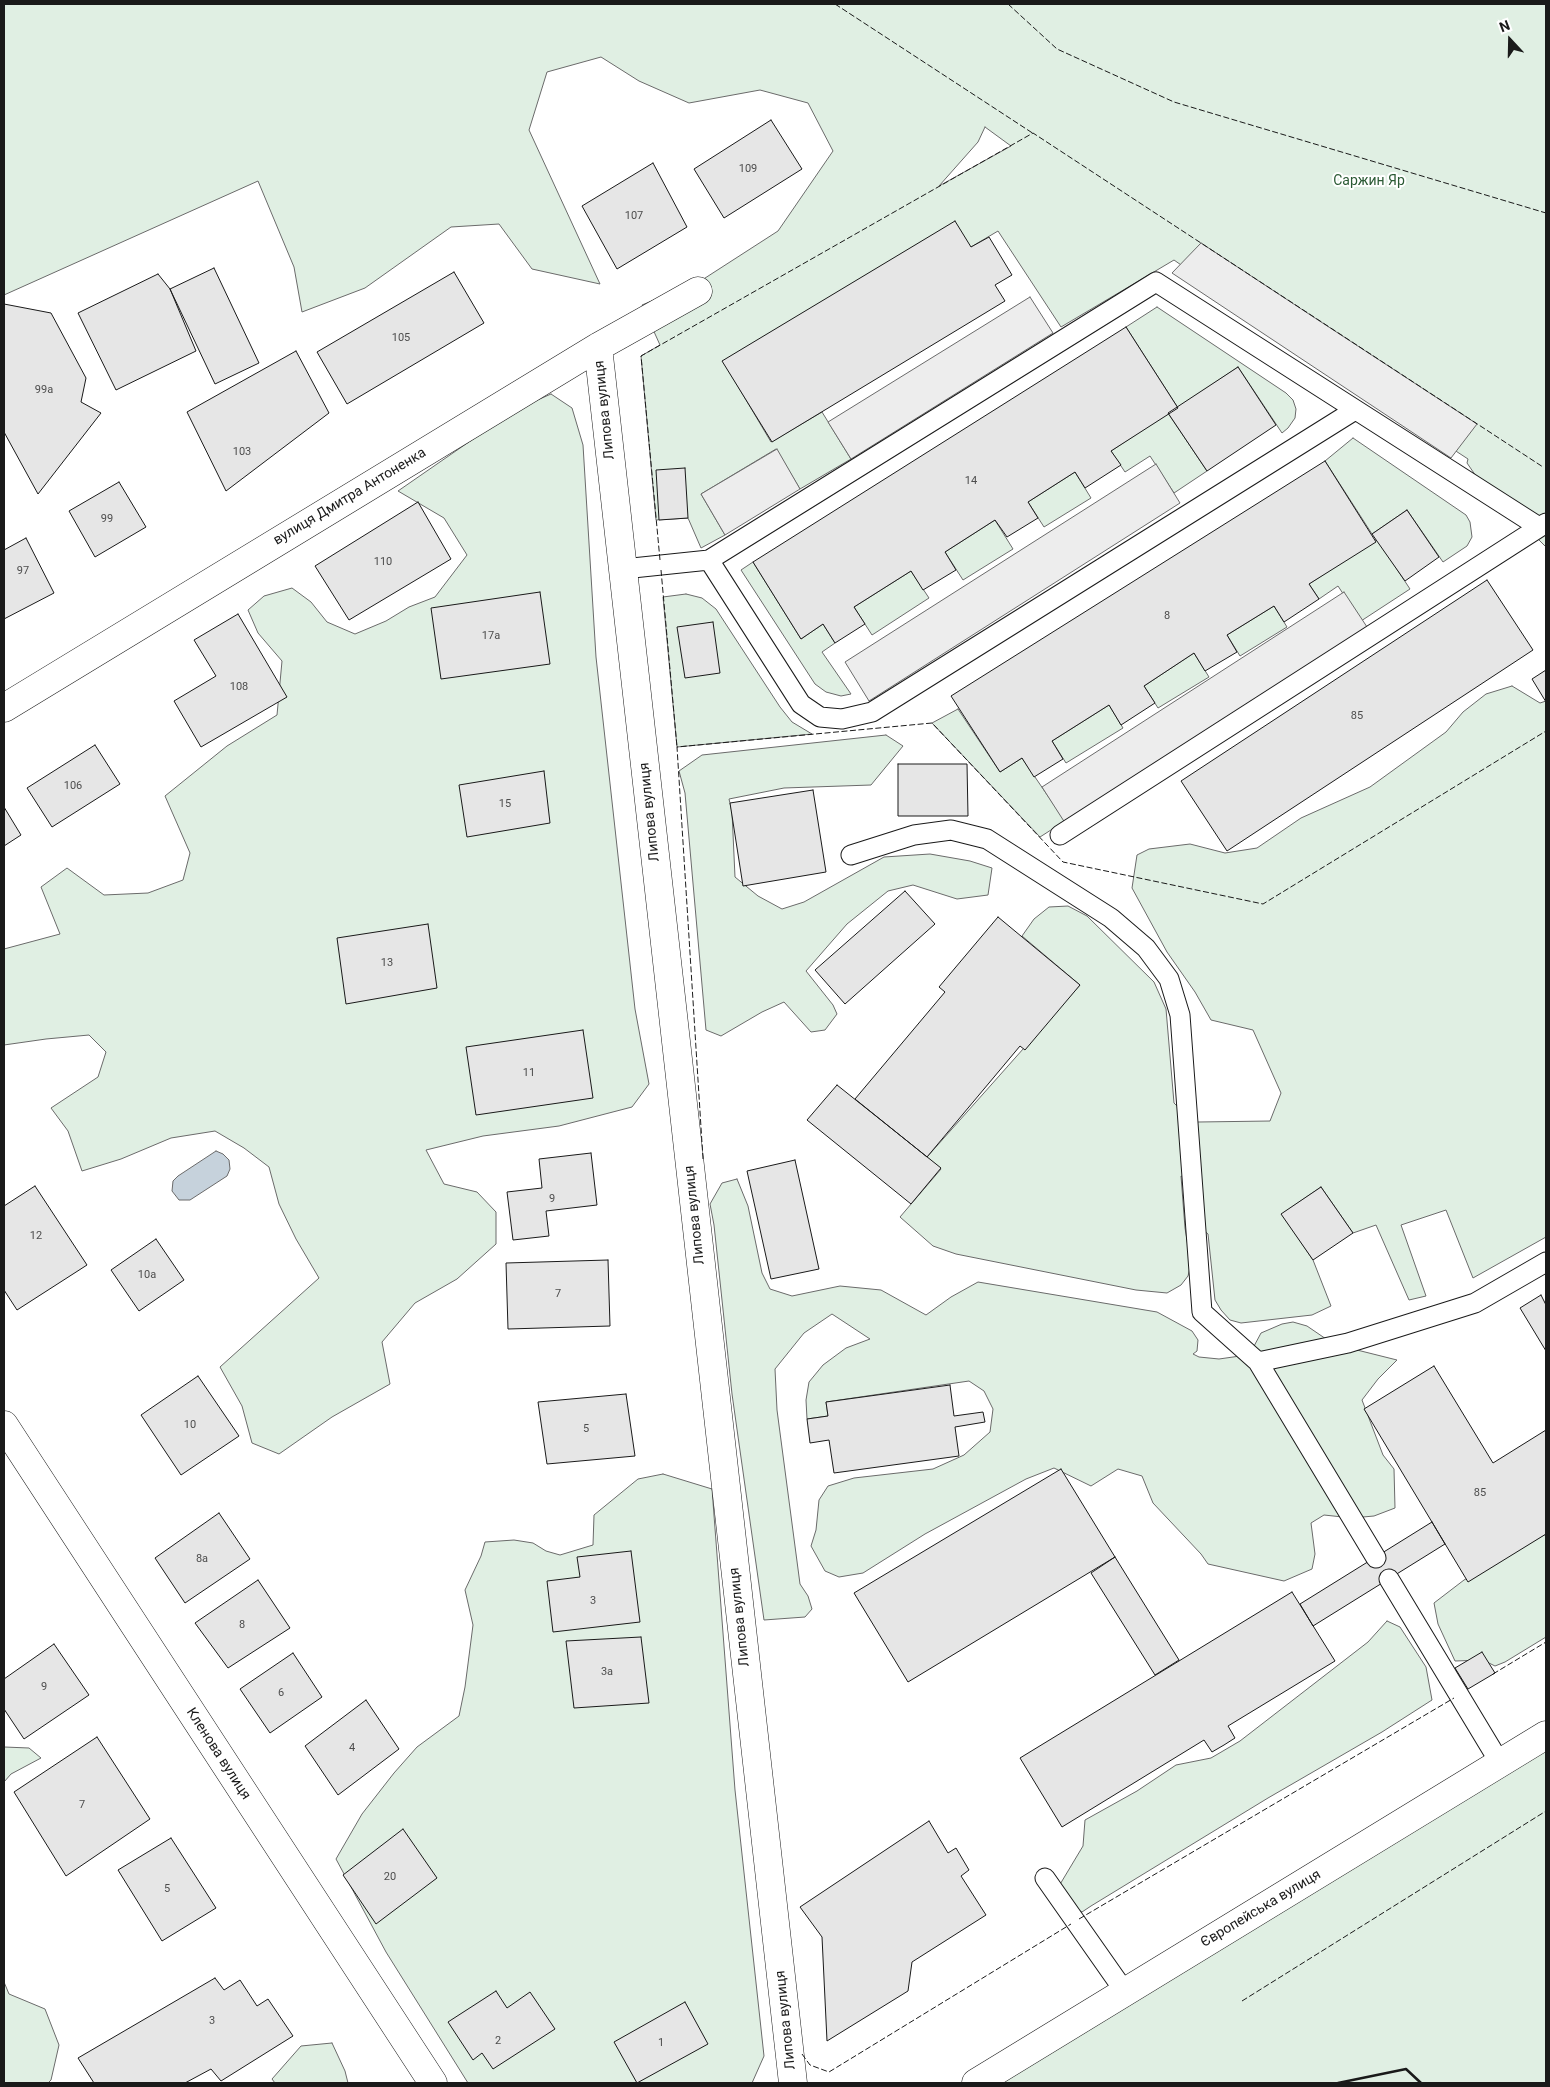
<!DOCTYPE html>
<html>
<head>
<meta charset="utf-8">
<style>
	body { margin:0 }
	#map { position:relative; width:1550px; height:2087px; overflow:hidden; background:#fff; font-family:Roboto,sans-serif }
	canvas { display:block }
	.frame { position:absolute; inset:0; border:5px solid #1a1a1a; pointer-events:none }
	.north { position:absolute; left:1485px; top:15px; width:50px; height:50px; -webkit-text-stroke:4px #fff; paint-order:stroke; rotate:339deg; font-size:14px; font-weight:700; line-height:20px; text-align:center; color:#1a1a1a }
	.north::after { content:''; display:block; margin:auto; width:18px; height:22px; background:#1a1a1a; clip-path:polygon(50% 0,100% 100%,50% 72%,0 100%) }
</style>
</head>
<body>
<div id="map">
<canvas width="1550" height="2087"></canvas>
<div class="frame"></div>
<div class="north">N</div>
</div>
<script>
const context = document.querySelector('canvas').getContext('2d');
context.lineJoin = 'round';
function paint(path, color) {
  context.fillStyle = color;
  context.fill(path, 'evenodd');
}
function shape(rows) {
  const path = new Path2D();
  for (const r of rows) {
    path.moveTo(r[0], r[1]);
    for (let i = 2; i < r.length; i += 2) path.lineTo(r[i], r[i + 1]);
  }
  return path;
}
function strokePath(path, color, width, dash) {
  context.strokeStyle = color;
  context.lineWidth = width;
  context.lineCap = dash ? 'butt' : 'round';
  context.setLineDash(dash || []);
  context.stroke(path);
}
function label(font, color, halo, rows, align = 'center') {
  context.font = font + ' Roboto,sans-serif';
  context.lineWidth = 4;
  context.setLineDash([]);
  context.textBaseline = 'middle';
  context.strokeStyle = halo;
  context.fillStyle = color;
  for (const [text, x, y, turn = 0] of rows) {
    context.save();
    context.translate(x, y);
    context.rotate((+turn || 0) * Math.PI / 180);
    context.textAlign = isNaN(turn) ? turn : align;
    if (halo) context.strokeText(text, 0, 0);
    context.fillText(text, 0, 0);
    context.restore();
  }
}
const green = shape([
	[4,4,1546,4,1546,547,1478,479,1467,463,1468,459,1309,355,1174,260,1061,327,998,231,971,247,723,361,771,442,822,412,851,459,800,489,776,449,701,494,725,535,701,548,688,518,656,520,641,356,660,345,642,305,702,280,778,231,833,151,808,103,760,90,689,103,639,81,601,57,547,72,529,130,600,284,532,269,499,224,451,227,365,288,302,312,294,267,258,181,4,295,4,4],
	[985,127,1011,146,939,186,978,142,985,127],
	[1157,307,1286,393,1293,400,1296,409,1295,418,1288,428,1282,433,1238,367,1178,408,1126,327,1157,307],
	[551,394,572,408,583,445,596,657,635,1009,649,1084,632,1107,559,1126,483,1136,426,1150,444,1184,477,1192,496,1212,496,1244,457,1279,415,1303,382,1342,390,1384,332,1417,279,1454,252,1443,242,1406,220,1367,319,1278,296,1239,279,1204,269,1167,244,1148,215,1131,171,1138,121,1159,82,1171,68,1131,51,1108,98,1077,106,1052,89,1035,46,1039,4,1045,4,949,60,934,41,887,67,868,104,895,148,893,183,880,190,853,165,796,227,746,277,715,282,661,258,633,248,610,264,596,292,588,311,602,327,622,355,634,386,621,409,607,435,597,467,555,444,518,398,491,515,410,551,394],
	[1168,413,1207,471,1174,493,1150,456,1125,472,1111,451,1168,413],
	[1353,438,1466,515,1470,522,1472,537,1467,546,1443,562,1407,510,1372,534,1325,461,1353,438],
	[1075,472,1091,498,1044,527,1028,502,1075,472],
	[995,520,1013,549,963,580,945,552,995,520],
	[1377,539,1410,589,1361,621,1338,586,1319,599,1309,584,1377,539],
	[753,562,801,639,823,624,835,643,822,652,851,694,841,696,826,692,815,684,741,570,753,562],
	[911,571,929,598,872,635,854,607,911,571],
	[686,594,702,598,716,609,780,707,792,722,812,734,677,747,663,597,686,594],
	[1274,606,1287,627,1240,656,1227,635,1274,606],
	[1194,653,1209,677,1158,708,1144,686,1194,653],
	[1512,686,1540,703,1546,701,1546,1237,1473,1278,1446,1210,1401,1225,1426,1296,1409,1300,1376,1225,1353,1233,1321,1187,1282,1214,1313,1260,1331,1306,1312,1315,1241,1323,1230,1320,1221,1310,1215,1300,1208,1234,1202,1229,1194,1181,1181,1176,1185,1228,1191,1264,1188,1276,1181,1285,1167,1293,1136,1290,956,1254,933,1246,900,1217,941,1169,927,1157,1080,985,1022,936,1034,919,1049,907,1068,906,1087,916,1154,982,1166,1009,1174,1103,1189,1118,1198,1122,1270,1121,1281,1093,1253,1030,1211,1020,1195,992,1167,952,1132,888,1137,855,1149,849,1190,844,1225,853,1257,848,1301,818,1370,787,1446,732,1463,712,1486,694,1512,686],
	[1109,705,1123,728,1066,763,1052,741,1109,705],
	[958,709,1000,772,1022,758,1065,821,1040,837,932,723,958,709],
	[886,735,903,746,871,785,784,788,729,799,732,812,735,877,758,896,782,909,804,902,884,857,930,854,970,861,992,868,988,895,957,899,913,885,888,891,847,924,806,971,833,1005,837,1014,825,1030,811,1032,784,1002,762,1012,721,1036,706,1030,685,793,679,771,702,755,886,735],
	[737,1179,748,1206,762,1273,770,1289,792,1296,840,1286,881,1290,926,1315,951,1297,978,1282,1157,1312,1192,1331,1198,1340,1197,1351,1193,1354,1199,1357,1219,1359,1240,1356,1253,1348,1261,1333,1282,1324,1293,1322,1307,1326,1329,1341,1349,1348,1397,1360,1378,1379,1362,1400,1383,1455,1394,1469,1395,1508,1374,1516,1352,1518,1324,1515,1311,1523,1315,1554,1312,1569,1284,1581,1208,1564,1201,1554,1153,1503,1142,1476,1118,1469,1091,1486,1054,1468,1026,1479,925,1534,863,1573,839,1577,825,1571,811,1546,816,1530,819,1500,828,1486,854,1478,933,1469,964,1455,990,1432,993,1409,984,1391,969,1381,826,1402,828,1416,807,1419,806,1400,809,1382,823,1365,846,1348,870,1339,832,1314,804,1333,775,1369,777,1410,800,1584,808,1596,812,1609,805,1617,764,1620,732,1394,714,1225,710,1204,722,1183,737,1179],
	[663,1474,712,1489,735,1790,764,2056,752,2083,468,2083,386,1952,336,1859,362,1814,394,1773,417,1747,459,1716,465,1687,473,1625,465,1590,481,1556,485,1542,514,1540,533,1543,546,1551,560,1555,593,1545,594,1515,638,1479,663,1474],
	[1546,1534,1546,1637,1505,1662,1495,1666,1483,1660,1455,1661,1438,1624,1434,1603,1464,1580,1546,1534],
	[1387,1621,1400,1627,1426,1667,1432,1700,1382,1732,1268,1798,1091,1906,1082,1912,1070,1906,1059,1886,1083,1846,1085,1820,1137,1791,1176,1765,1211,1758,1240,1741,1368,1642,1387,1621],
	[1546,1731,1546,2083,989,2083,1546,1731],
	[4,1747,29,1748,41,1758,11,1774,4,1782,4,1747],
	[4,1982,9,1994,45,2009,59,2045,51,2080,48,2083,4,2083,4,1982],
	[332,2043,345,2071,348,2083,275,2083,272,2079,301,2046,332,2043]
]);
const parking = shape([
	[1201,243,1315,318,1477,424,1451,458,1172,273,1201,243],
	[1030,297,1053,333,851,459,828,422,1030,297],
	[777,449,800,489,725,535,701,494,777,449],
	[1156,464,1180,503,869,701,845,662,1156,464],
	[1344,592,1369,630,1067,826,1042,787,1344,592]
]);
const water = shape([
	[216,1151,223,1154,229,1160,230,1169,227,1176,190,1200,179,1200,172,1191,173,1181,178,1176,216,1151]
]);
const building = shape([
	[771,120,802,169,724,218,694,169,771,120],
	[653,163,687,227,617,269,582,206,653,163],
	[955,221,971,247,989,237,1012,275,995,285,1005,301,772,442,722,361,955,221],
	[214,268,259,363,215,384,170,289,214,268],
	[454,272,484,323,347,404,317,352,454,272],
	[158,274,170,289,196,351,116,390,78,313,158,274],
	[4,304,51,313,86,378,81,402,101,413,38,494,4,432,4,304],
	[1126,327,1178,408,1111,451,1121,465,1085,488,1075,472,1028,502,1038,518,1007,537,995,520,945,552,956,570,923,590,911,571,854,607,865,624,835,643,823,624,801,639,753,562,1126,327],
	[296,351,329,413,226,491,187,412,296,351],
	[1238,367,1276,425,1207,471,1168,413,1238,367],
	[1325,461,1376,542,1309,584,1319,599,1284,622,1274,606,1227,635,1237,652,1205,671,1194,653,1144,686,1155,703,1121,725,1109,705,1052,741,1063,759,1034,777,1022,758,1000,772,951,696,1325,461],
	[685,468,688,518,659,520,656,470,685,468],
	[119,482,146,527,95,557,69,511,119,482],
	[418,502,451,559,349,620,315,566,418,502],
	[1407,510,1439,557,1405,581,1372,534,1407,510],
	[26,538,54,593,4,619,4,550,26,538],
	[1487,580,1533,650,1227,851,1181,781,1487,580],
	[540,592,550,664,441,679,431,608,540,592],
	[238,614,287,697,201,747,174,701,216,676,194,640,238,614],
	[713,622,720,673,685,678,677,627,713,622],
	[1546,670,1546,702,1532,679,1546,670],
	[95,745,120,784,52,827,27,788,95,745],
	[898,764,967,764,968,816,898,816,898,764],
	[544,771,550,823,467,837,459,785,544,771],
	[813,790,826,872,743,886,730,803,813,790],
	[4,807,21,835,4,846,4,807],
	[905,891,935,924,845,1004,815,970,905,891],
	[998,917,1080,985,1025,1050,1020,1046,927,1157,855,1099,945,992,939,987,998,917],
	[428,924,437,988,346,1004,337,938,428,924],
	[583,1030,593,1098,476,1115,466,1047,583,1030],
	[837,1085,941,1168,911,1204,807,1120,837,1085],
	[591,1153,597,1205,546,1211,549,1236,513,1240,507,1192,542,1188,539,1159,591,1153],
	[795,1160,819,1269,771,1279,747,1171,795,1160],
	[35,1186,87,1265,17,1310,4,1290,4,1206,35,1186],
	[1321,1187,1353,1233,1313,1260,1281,1214,1321,1187],
	[156,1239,184,1280,139,1311,111,1270,156,1239],
	[608,1260,610,1326,508,1329,506,1263,608,1260],
	[1541,1295,1546,1305,1546,1351,1520,1308,1541,1295],
	[1434,1366,1493,1463,1546,1430,1546,1534,1468,1582,1364,1409,1434,1366],
	[198,1376,239,1436,181,1475,141,1415,198,1376],
	[950,1385,954,1416,983,1412,985,1422,955,1427,959,1456,834,1473,829,1440,810,1443,807,1419,828,1416,826,1402,950,1385],
	[626,1394,635,1456,547,1464,538,1402,626,1394],
	[1061,1469,1115,1557,908,1682,854,1593,1061,1469],
	[219,1513,250,1559,185,1603,155,1558,219,1513],
	[1432,1522,1445,1544,1313,1626,1300,1604,1432,1522],
	[631,1551,640,1622,553,1632,547,1581,580,1577,577,1557,631,1551],
	[1115,1557,1179,1660,1155,1675,1091,1573,1115,1557],
	[258,1580,290,1628,228,1668,195,1623,258,1580],
	[1292,1592,1335,1661,1228,1726,1235,1738,1224,1745,1212,1752,1204,1740,1062,1827,1020,1758,1292,1592],
	[641,1637,649,1703,574,1708,566,1641,641,1637],
	[54,1644,89,1695,24,1739,4,1709,4,1679,54,1644],
	[1482,1652,1495,1673,1468,1689,1455,1668,1482,1652],
	[293,1653,322,1697,270,1733,240,1689,293,1653],
	[366,1700,399,1749,338,1795,305,1746,366,1700],
	[97,1737,150,1819,66,1876,14,1792,97,1737],
	[929,1821,948,1853,956,1848,969,1870,961,1876,986,1915,912,1962,908,1991,827,2041,822,1937,800,1907,929,1821],
	[403,1829,437,1878,376,1924,343,1875,403,1829],
	[171,1838,216,1908,162,1941,118,1870,171,1838],
	[215,1978,224,1990,240,1980,257,2006,268,1999,293,2036,221,2081,211,2069,185,2083,94,2083,78,2058,215,1978],
	[496,1991,507,2008,530,1992,555,2029,493,2069,482,2053,473,2060,448,2022,496,1991],
	[685,2002,708,2044,637,2083,614,2042,685,2002]
]);
const lane = shape([
	[1355,410,872,712,842,719,820,717,801,704,709,560,1156,282,1539,527],
	[623,569,709,560],
	[1060,835,1546,523],
	[851,855,914,835,951,830,987,839,1111,918,1146,948,1169,979,1180,1015,1202,1312,1258,1362,1376,1558],
	[1258,1362,1348,1343,1475,1303,1546,1262],
	[1389,1579,1500,1763],
	[1045,1878,1125,1992]
]);
const street = shape([
	[598,347,793,2083],
	[4,708,598,347,698,291],
	[4,1425,433,2083]
]);
const secondary = shape([
	[976,2083,1546,1735]
]);
const fence = shape([
	[835,4,1034,134],
	[1008,4,1057,49,1174,102,1546,213],
	[660,560,641,356,1033,133,1543,467],
	[661,570,677,747],
	[703,1159,677,747,932,723,1063,862,1263,904,1546,731],
	[1493,1674,1546,1642],
	[1079,1919,1454,1698],
	[1242,2001,1546,1811],
	[802,2054,810,2065,829,2072,1071,1924]
]);
const wall = shape([
	[1338,2083,1406,2069,1421,2083]
]);
const numberNames = [
	["109",748,169],
	["107",634,216],
	["105",401,338],
	["99а",44,390],
	["103",242,452],
	["14",971,481],
	["99",107,519],
	["110",383,562],
	["97",23,571],
	["8",1167,616],
	["17а",491,636],
	["108",239,687],
	["85",1357,716],
	["106",73,786],
	["15",505,804],
	["13",387,963],
	["11",529,1073],
	["9",552,1199],
	["12",36,1236],
	["10а",147,1275],
	["7",558,1294],
	["10",190,1425],
	["5",586,1429],
	["85",1480,1493],
	["8а",202,1559],
	["3",593,1601],
	["8",242,1625],
	["3а",607,1672],
	["9",44,1687],
	["6",281,1693],
	["4",352,1748],
	["7",82,1805],
	["20",390,1877],
	["5",167,1889],
	["3",212,2021],
	["2",498,2041],
	["1",661,2043]
];
const parkNames = [
	["Саржин Яр",1369,181]
];
const streetNames = [
	["Липова вулиця",605,410,-96],
	["вулиця Дмитра Антоненка",350,497,-31],
	["Липова вулиця",650,812,-96],
	["Липова вулиця",695,1215,-96],
	["Липова вулиця",740,1617,-96],
	["Кленова вулиця",218,1754,57],
	["Європейська вулиця",1261,1909,-31],
	["Липова вулиця",786,2020,-96]
];
paint(green, '#e0efe3');
strokePath(green, '#6a6a6a', 1);
paint(parking, '#ededed');
strokePath(parking, '#6a6a6a', 1);
paint(water, '#c6d2dc');
strokePath(water, '#6a6a6a', 1);
paint(building, '#e6e6e6');
strokePath(building, '#1a1a1a', 1);
strokePath(lane, '#1a1a1a', 21);
strokePath(street, '#1a1a1a', 29);
strokePath(secondary, '#1a1a1a', 29);
strokePath(lane, '#fff', 19);
strokePath(street, '#fff', 28);
strokePath(secondary, '#fff', 28);
strokePath(fence, '#1a1a1a', 1, [6, 2.5]);
strokePath(wall, '#1a1a1a', 2.5);
label('11px', '#4d4d4d', null, numberNames);
label('14px', '#2b5a34', '#fff', parkNames);
label('14px', '#1a1a1a', '#fff', streetNames);
</script>
</body>
</html>
